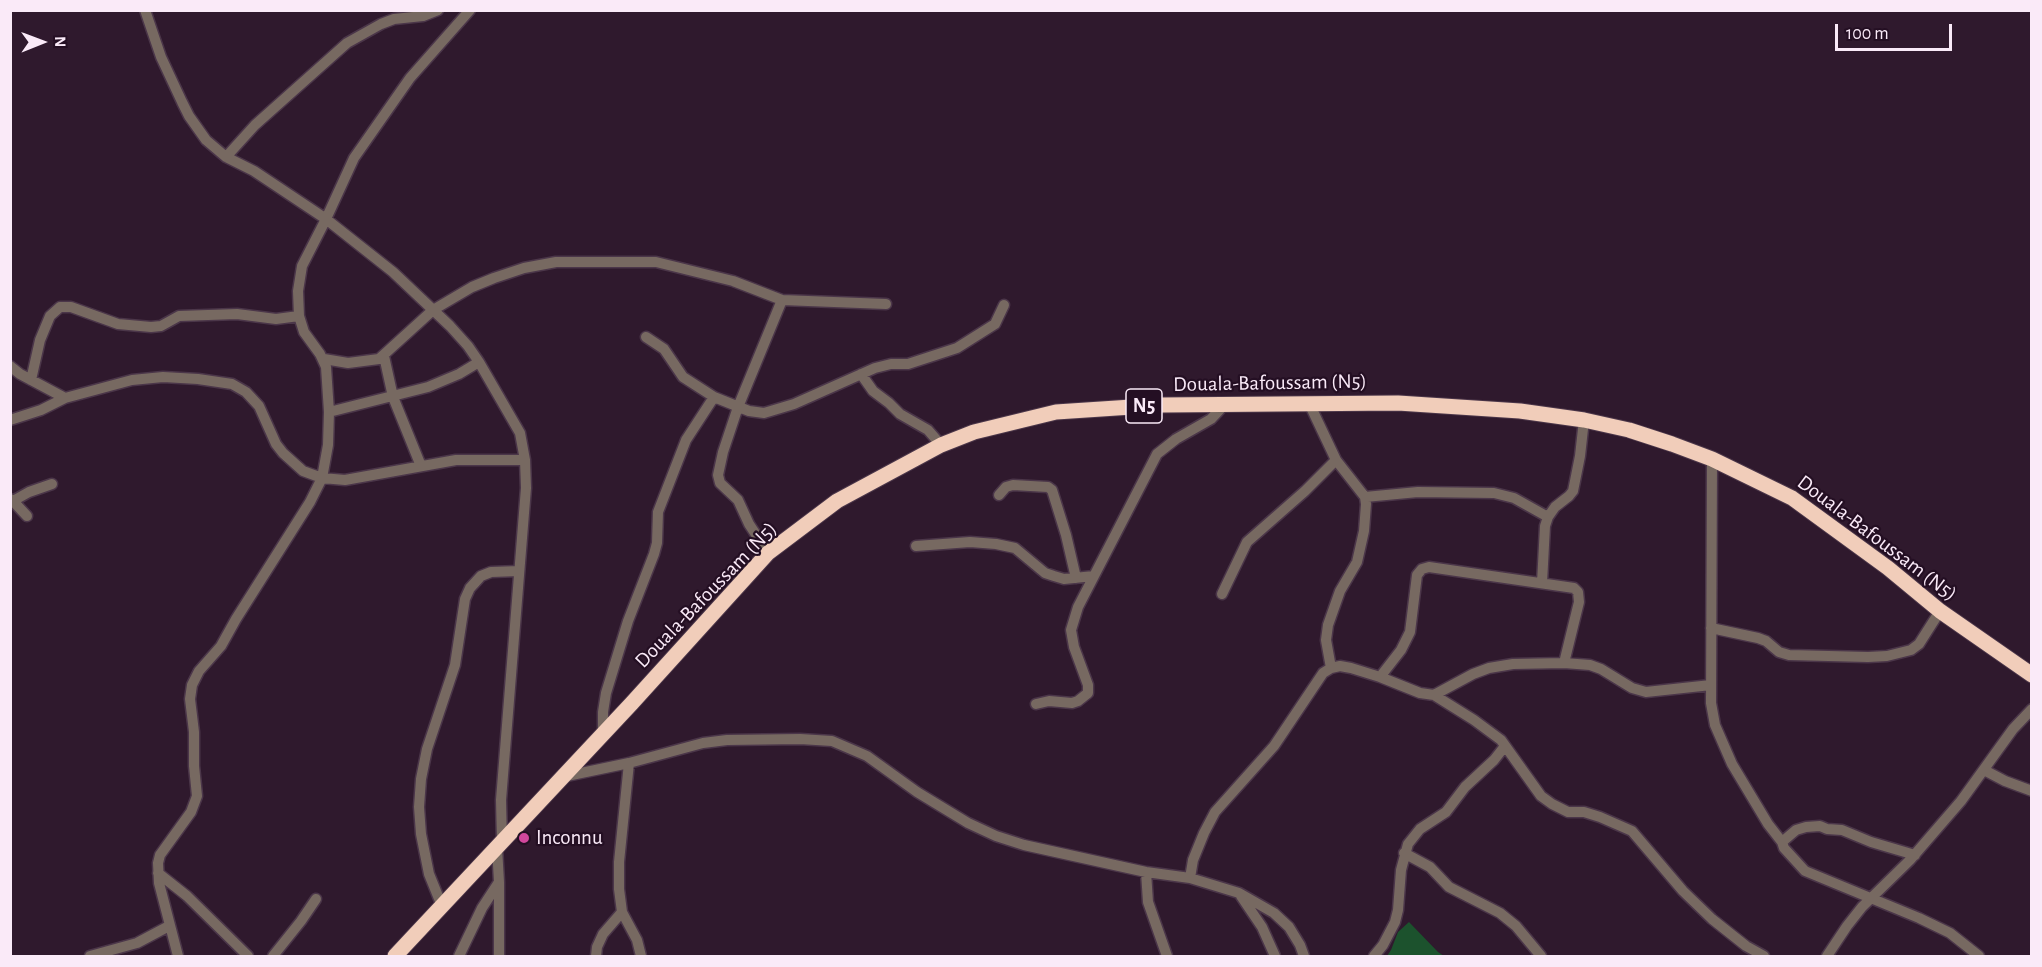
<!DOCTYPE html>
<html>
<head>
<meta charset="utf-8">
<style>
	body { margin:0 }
	#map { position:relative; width:2042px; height:967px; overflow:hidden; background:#2f192d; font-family:"Alegreya Sans",sans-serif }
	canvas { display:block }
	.frame { position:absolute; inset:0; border:12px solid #faeaf8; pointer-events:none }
	.north { position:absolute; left:12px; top:12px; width:60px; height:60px; -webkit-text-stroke:4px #240f23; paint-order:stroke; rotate:89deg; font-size:16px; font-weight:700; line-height:24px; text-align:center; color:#faeaf8 }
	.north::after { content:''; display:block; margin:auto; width:21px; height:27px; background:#faeaf8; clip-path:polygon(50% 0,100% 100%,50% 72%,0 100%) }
	.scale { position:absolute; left:1835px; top:24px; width:117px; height:27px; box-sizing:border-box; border:3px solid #faeaf8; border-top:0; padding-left:8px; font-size:18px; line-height:21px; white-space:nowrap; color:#faeaf8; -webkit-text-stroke:4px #240f23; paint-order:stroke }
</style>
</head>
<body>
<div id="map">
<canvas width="2042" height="967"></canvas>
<div class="frame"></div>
<div class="north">N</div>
<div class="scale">100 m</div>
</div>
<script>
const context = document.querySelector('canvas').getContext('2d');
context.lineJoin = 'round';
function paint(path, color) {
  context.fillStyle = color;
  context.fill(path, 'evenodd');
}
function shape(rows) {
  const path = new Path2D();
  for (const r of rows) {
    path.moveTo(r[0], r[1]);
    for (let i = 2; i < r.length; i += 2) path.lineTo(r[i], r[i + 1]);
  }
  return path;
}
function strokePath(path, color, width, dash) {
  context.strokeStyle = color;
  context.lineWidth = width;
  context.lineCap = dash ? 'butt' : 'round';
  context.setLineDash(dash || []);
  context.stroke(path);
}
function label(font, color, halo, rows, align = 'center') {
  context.font = font + ' "Alegreya Sans",sans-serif';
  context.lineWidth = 4.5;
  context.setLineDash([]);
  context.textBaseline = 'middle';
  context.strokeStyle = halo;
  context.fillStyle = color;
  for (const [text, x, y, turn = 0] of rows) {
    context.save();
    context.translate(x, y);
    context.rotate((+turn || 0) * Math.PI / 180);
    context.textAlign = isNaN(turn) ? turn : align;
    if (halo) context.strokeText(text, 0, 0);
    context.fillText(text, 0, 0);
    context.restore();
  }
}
const green = shape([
	[1409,922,1438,952,1444,956,1387,956,1391,950,1398,932]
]);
const minor = shape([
	[145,10,161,57,182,102,189,116,206,140,226,157,254,171,326,219,393,272,450,326,468,346,479,362,520,433,525,460,526,488,501,800,502,842],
	[226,157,255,125,347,43,381,24,394,19,423,16,438,10],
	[646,337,664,349,683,377,714,397,749,411,764,413,794,404,875,368,891,364,908,364,957,348,995,324,1004,305],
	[384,356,393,397,421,466],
	[324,359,348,363,379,359,433,310,472,287,494,278,524,268,556,262,656,262,733,281,782,300,886,304],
	[10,366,20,374,65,398],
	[861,374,873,391,889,403,900,414,928,430,941,445],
	[31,380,40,340,50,316,60,307,71,307,118,324,151,327,161,326,179,316,237,314,276,319,299,316],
	[1309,403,1336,460,1365,497,1366,504,1364,531,1357,562,1340,591,1328,625,1326,640,1331,668],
	[329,412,326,367,320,354,304,332,299,316,298,291,302,266,326,219,354,158,410,78,470,10],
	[10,420,41,410,65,398,132,380,163,377,198,379,232,384,246,392,259,406,276,444,283,453,303,471,322,478,345,480,456,460,525,460],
	[1712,459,1711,703,1715,725,1732,764,1768,824,1782,842,1784,848,1805,871,1919,918,1950,933,1979,956],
	[999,495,1006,487,1013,485,1048,487,1052,490,1066,535,1076,578],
	[1365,497,1418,492,1494,493,1514,498,1548,517],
	[10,499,13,501,29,492,52,484],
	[13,501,27,516],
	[916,546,970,542,996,544,1015,548,1045,573,1054,576,1064,579,1094,576,1157,454,1176,439,1211,419,1225,404],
	[768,553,749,524,738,500,720,483,718,475,723,452,738,407,782,300],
	[1542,583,1545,526,1548,517,1555,507,1569,496,1573,491,1580,456,1584,420],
	[1222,594,1247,542,1305,491,1336,460],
	[1711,628,1758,638,1766,641,1779,652,1789,655,1868,657,1887,656,1911,650,1919,644,1940,611],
	[1380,677,1401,650,1410,632,1417,575,1422,569,1429,567,1574,588,1578,592,1579,602,1564,663],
	[1434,695,1474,720,1501,740,1541,796,1552,804,1568,812,1584,812,1600,817,1632,831,1683,891,1712,919,1746,946,1764,956],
	[1036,704,1049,701,1072,703,1078,701,1088,693,1088,685,1074,647,1071,630,1078,607,1094,576],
	[603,733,603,712,606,693,628,621,654,554,657,543,658,512,686,440,714,397],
	[629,763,619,862,619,889,622,912,637,940,641,956],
	[1984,770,2005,781,2032,791],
	[562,777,629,763,703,743,727,740,800,739,832,741,867,756,917,792,968,823,996,836,1024,845,1146,872,1190,878,1239,893,1274,913,1289,927,1300,945,1304,956],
	[1782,842,1796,830,1806,827,1820,826,1827,829,1842,830,1871,842,1915,855],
	[497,847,499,882,499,956],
	[1404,853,1430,867,1449,887,1500,913,1516,926,1541,956],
	[1146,872,1148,902,1167,956],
	[158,873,187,896,248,956],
	[1190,878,1193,860,1204,833,1215,812,1274,746,1323,673,1331,668,1340,666,1351,668,1380,677,1420,693,1434,695,1473,674,1489,668,1513,664,1564,663,1590,665,1601,669,1632,688,1646,692,1711,685],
	[1241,896,1262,927,1275,956],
	[442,906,429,874,421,834,419,807,421,779,427,749,455,665,465,599,470,588,481,576,491,572,519,571],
	[90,956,137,943,169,926],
	[178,956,159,883,158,863,160,855,191,812,197,796,194,766,194,732,190,699,192,685,199,671,221,646,236,619,310,502,322,478,328,445,329,412,428,387,459,374,479,362],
	[273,956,301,921,316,899],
	[459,956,482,908,499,882],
	[596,956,597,947,603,934,622,912],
	[1374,956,1383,945,1395,922,1398,910,1401,870,1408,844,1420,829,1446,812,1465,787,1494,760,1505,746],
	[1827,956,1847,926,1862,907,1910,860,1961,801,2013,729,2032,709]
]);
const highway = shape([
	[395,956,632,703,768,553,837,501,941,445,974,432,1056,412,1162,405,1398,403,1520,411,1584,420,1629,430,1672,444,1712,459,1792,498,1888,568,1940,611,2032,675]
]);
const markers = [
	[524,838,6,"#d1479c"]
];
const shields = [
	[1144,406,36]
];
const shieldNames = [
	["N5",1144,406]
];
const streetNames = [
	["Douala-Bafoussam (N5)",1270,383,-1],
	["Douala-Bafoussam (N5)",1877,538,37],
	["Douala-Bafoussam (N5)",706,595,-46]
];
const poiNames = [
	["Inconnu",536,838]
];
paint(green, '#1c522d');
strokePath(minor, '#4b3649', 13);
strokePath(highway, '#4b3649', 17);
strokePath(minor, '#776961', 10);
strokePath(highway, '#f1cdba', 15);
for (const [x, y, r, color] of markers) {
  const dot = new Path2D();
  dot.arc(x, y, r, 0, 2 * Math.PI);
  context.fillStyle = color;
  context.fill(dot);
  strokePath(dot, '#240f23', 2);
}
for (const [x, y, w] of shields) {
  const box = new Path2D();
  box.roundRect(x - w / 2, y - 17, w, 34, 4.5);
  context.fillStyle = '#240f23';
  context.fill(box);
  strokePath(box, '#faeaf8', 1.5);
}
label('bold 20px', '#faeaf8', null, shieldNames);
label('21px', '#faeaf8', '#240f23', streetNames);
label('21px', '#faeaf8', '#240f23', poiNames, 'left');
</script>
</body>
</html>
